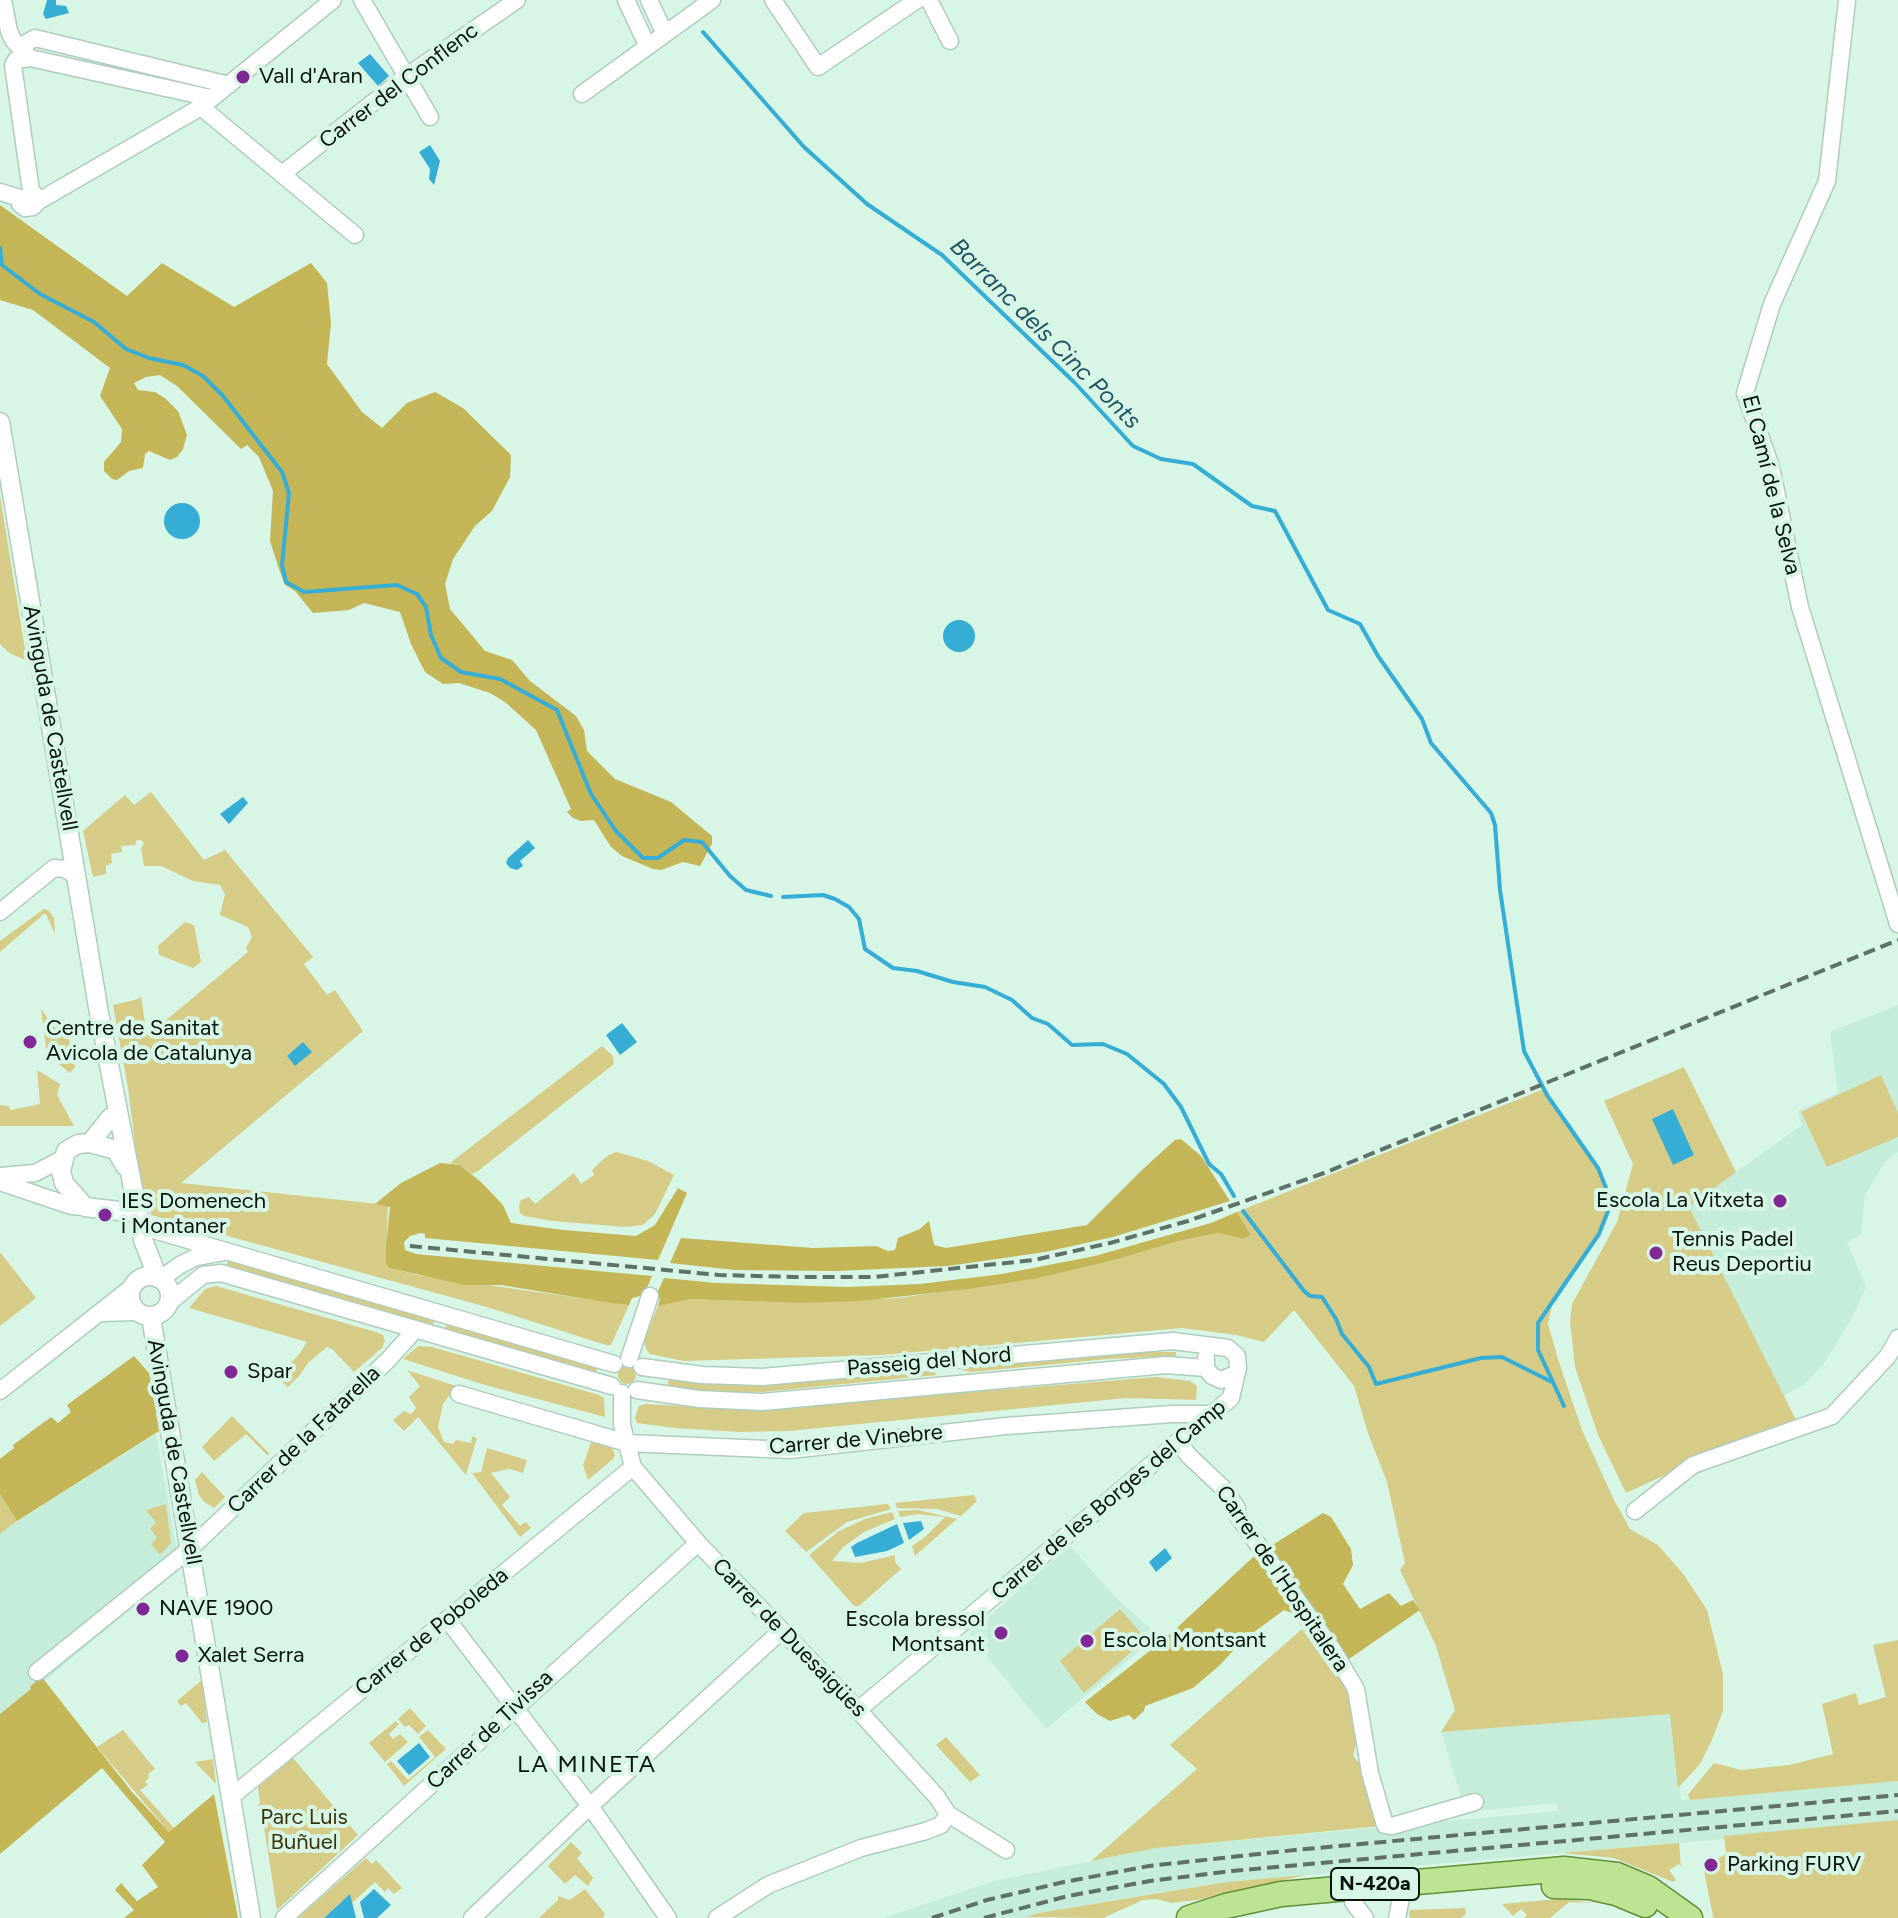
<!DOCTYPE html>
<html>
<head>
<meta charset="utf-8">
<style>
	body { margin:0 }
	canvas { display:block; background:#d7f6e6 }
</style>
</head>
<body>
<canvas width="1898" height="1918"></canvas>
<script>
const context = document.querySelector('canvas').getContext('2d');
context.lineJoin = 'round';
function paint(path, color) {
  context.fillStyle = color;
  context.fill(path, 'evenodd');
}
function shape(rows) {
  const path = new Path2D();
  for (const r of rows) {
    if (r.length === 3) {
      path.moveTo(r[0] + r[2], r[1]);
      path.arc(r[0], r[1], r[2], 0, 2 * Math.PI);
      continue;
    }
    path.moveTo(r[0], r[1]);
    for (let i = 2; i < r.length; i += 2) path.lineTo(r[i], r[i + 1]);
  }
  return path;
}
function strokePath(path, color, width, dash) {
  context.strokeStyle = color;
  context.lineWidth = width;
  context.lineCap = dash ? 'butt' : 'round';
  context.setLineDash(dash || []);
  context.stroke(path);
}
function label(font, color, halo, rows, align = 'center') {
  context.font = font + ' Figtree,sans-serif';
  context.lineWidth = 8;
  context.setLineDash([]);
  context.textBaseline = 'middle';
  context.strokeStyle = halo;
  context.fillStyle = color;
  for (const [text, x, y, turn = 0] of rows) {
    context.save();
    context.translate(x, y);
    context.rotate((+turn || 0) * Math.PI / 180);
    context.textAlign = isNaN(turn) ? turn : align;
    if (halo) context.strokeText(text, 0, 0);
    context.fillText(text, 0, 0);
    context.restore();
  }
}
const built = shape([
	[1898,1005,1898,1152,1884,1163,1865,1195,1861,1234,1847,1242,1866,1288,1853,1316,1827,1359,1807,1382,1783,1397,1688,1206,1802,1125,1798,1111,1838,1093,1830,1032],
	[156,1434,180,1567,45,1681,42,1677,32,1689,0,1714,0,1534,17,1521],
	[1070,1546,1117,1599,1158,1635,1046,1729,969,1634],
	[1671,1713,1681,1800,1898,1781,1898,1824,1227,1882,1039,1913,1028,1918,883,1918,994,1881,1156,1848,1557,1811,1557,1803,1466,1812,1441,1732]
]);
const green = shape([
	[0,495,0,496,27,661,8,652,0,644],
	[151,792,204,860,225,850,313,957,304,964,327,995,335,990,363,1031,181,1183,388,1205,386,1264,389,1268,417,1275,629,1305,611,1345,606,1345,487,1307,151,1215,151,1210,143,1205,128,1088,113,1005,138,999,141,996,147,1036,248,952,246,948,252,937,248,927,220,915,225,894,220,885,193,881,161,866,144,866,141,848,144,843,141,840,137,840,135,845,121,846,122,852,111,854,112,863,106,866,106,874,93,877,83,831,125,795,134,805],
	[44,909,48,910,54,918,55,934,46,914,44,914,0,952,0,941],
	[185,922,194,925,201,962,193,968,159,955,158,946],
	[41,1009,55,1028,62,1019,65,1020,75,1067,70,1073,47,1055],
	[602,1046,613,1056,614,1064,478,1171,472,1174,460,1165,450,1163],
	[1684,1067,1736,1172,1689,1207,1797,1422,1728,1446,1626,1493,1598,1435,1575,1367,1570,1321,1572,1304,1617,1222,1633,1164,1604,1101],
	[37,1070,60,1084,57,1095,74,1126,0,1126,0,1105,9,1106,10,1110,40,1104],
	[1881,1075,1898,1113,1898,1137,1827,1167,1801,1112],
	[1544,1089,1563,1121,1596,1165,1604,1183,1607,1205,1603,1224,1552,1305,1548,1324,1558,1359,1582,1430,1613,1498,1630,1529,1658,1545,1684,1575,1707,1610,1723,1674,1723,1711,1711,1742,1700,1764,1678,1788,1670,1714,1441,1732,1455,1710,1436,1646,1400,1570,1405,1563,1387,1482,1368,1433,1354,1386,1294,1310,1264,1342,1236,1335,1182,1328,882,1355,684,1361,650,1354,646,1349,644,1341,658,1306,670,1302,690,1299,800,1303,898,1298,1039,1278,1111,1261,1179,1241,1218,1233,1243,1239,1251,1235,1237,1212],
	[616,1152,648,1161,674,1175,655,1214,643,1225,625,1227,553,1221,524,1216,520,1213,519,1206,521,1200,529,1197,535,1204,574,1173,581,1184,594,1175,592,1170,607,1156],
	[0,1252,36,1298,0,1326],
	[228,1259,434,1320,432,1329,226,1269],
	[216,1286,376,1332,383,1335,385,1341,382,1348,354,1372,332,1349,327,1347,308,1363,300,1375,288,1387,280,1380,292,1369,288,1365,298,1356,307,1342,189,1308,205,1289],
	[448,1323,597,1367,597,1370,593,1374,444,1331],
	[418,1346,432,1347,599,1395,604,1398,605,1417,485,1385,403,1359],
	[1129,1352,1176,1352,1176,1356,1107,1359,971,1372,961,1370,965,1367],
	[627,1375,9],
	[407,1370,456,1386,443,1404,438,1427,444,1442,453,1444,456,1440,471,1443,472,1436,477,1438,466,1475,418,1417,404,1431,393,1420,404,1411,411,1414,416,1408,409,1397,420,1386],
	[935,1370,936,1375,762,1392,727,1393,667,1388,669,1379,771,1384],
	[1156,1377,1190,1381,1197,1386,1196,1400,1127,1398,788,1431,739,1432,675,1428,637,1423,635,1418,639,1406,645,1404,755,1410],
	[232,1416,269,1453,268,1456,246,1434,214,1461,202,1447],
	[592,1440,611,1445,615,1455,613,1459,588,1480,583,1465],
	[487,1448,527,1460,523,1473,509,1469,491,1473,510,1497,502,1505,520,1526,526,1522,531,1528,520,1537,472,1473,481,1472],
	[202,1472,225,1497,214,1508,204,1502,199,1495,195,1480],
	[0,1494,17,1521,0,1534],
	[974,1495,977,1501,961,1516,937,1509,897,1508,895,1503],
	[166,1504,171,1543,160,1555,151,1544,157,1538,150,1528,156,1523,146,1510],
	[888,1504,891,1509,847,1522,806,1552,785,1531,804,1513],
	[918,1510,957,1519,915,1556,912,1546,924,1538,945,1517,918,1514,900,1517,898,1511],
	[892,1512,895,1519,864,1532,843,1547,832,1561,861,1563,895,1555,895,1562,901,1569,859,1606,854,1606,809,1555,839,1531,865,1519],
	[1120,1609,1146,1639,1084,1693,1060,1661],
	[1302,1629,1328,1666,1348,1688,1358,1735,1353,1756,1365,1770,1381,1826,1156,1848,1091,1861,1197,1769,1170,1745],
	[1898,1640,1898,1781,1690,1800,1688,1795,1691,1791,1714,1763,1741,1770,1789,1765,1833,1754,1822,1704,1856,1693,1859,1705,1886,1697,1873,1645],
	[202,1680,207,1722,202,1723,186,1703,181,1706,177,1701],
	[410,1708,426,1726,418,1734,409,1725,405,1727,398,1719],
	[396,1721,399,1724,389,1734,393,1739,400,1734,408,1742,385,1762,369,1743],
	[123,1730,155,1769,148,1774,149,1778,145,1782,148,1785,140,1790,174,1828,169,1832,97,1747],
	[428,1730,446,1749,404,1786,387,1764,391,1761,408,1780,435,1757,419,1737],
	[946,1737,980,1775,970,1782,936,1745],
	[293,1758,358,1835,277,1910,264,1827,260,1823,263,1820,261,1809,258,1805,260,1803,258,1787],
	[213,1759,216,1784,195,1762],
	[1898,1820,1898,1918,1714,1918,1713,1916,1704,1871,1706,1866,1726,1854,1724,1836],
	[571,1842,582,1853,577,1858,593,1878,588,1886,575,1875,565,1884,548,1866],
	[1679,1843,1681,1867,1679,1864,1669,1870,1676,1880,1673,1882,1614,1858,1562,1853],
	[366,1858,372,1864,376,1860,402,1888,394,1894,388,1888,385,1892,375,1882,352,1903,350,1894,324,1918,298,1918],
	[1306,1875,1198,1900,1171,1903,1157,1899,1143,1900,1103,1918,1027,1917,1039,1913,1227,1882],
	[585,1889,605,1914,603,1918,539,1918,558,1900,558,1896,570,1900],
	[1559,1899,1597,1903,1569,1902,1550,1918,1524,1918,1527,1915,1521,1909,1513,1916,1502,1904],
	[1465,1908,1466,1914,1461,1918,1410,1918,1409,1913,1410,1910]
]);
const forest = shape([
	[0,205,127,296,162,263,234,307,311,263,327,283,331,323,327,364,362,412,382,428,407,403,435,392,463,408,511,455,510,477,492,511,475,526,453,559,445,584,450,609,485,651,512,660,530,681,576,716,584,730,587,751,615,779,671,802,712,836,712,844,700,866,683,862,661,870,653,869,622,856,611,847,594,820,581,821,573,818,567,812,571,809,536,730,505,702,490,693,459,683,443,684,425,672,411,644,400,612,364,603,349,610,313,613,295,591,285,585,279,569,270,541,273,491,259,457,247,445,241,449,177,386,160,375,146,377,134,383,138,390,155,392,166,399,178,411,187,435,183,449,177,457,170,460,149,451,145,454,143,468,129,471,117,480,112,479,104,471,104,462,121,442,122,429,100,396,110,368,33,310,0,300],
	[1181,1139,1201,1156,1230,1201,1113,1237,1045,1252,948,1266,836,1271,735,1270,670,1263,681,1238,813,1248,876,1246,888,1251,895,1250,898,1238,920,1229,929,1221,934,1245,946,1248,1087,1225,1143,1169,1175,1140],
	[440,1163,460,1165,481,1182,503,1205,511,1223,563,1230,636,1236,655,1225,678,1188,687,1193,658,1260,425,1238,425,1234,421,1233,410,1236,404,1242,405,1250,416,1254,652,1276,644,1295,632,1298,629,1305,611,1303,501,1285,465,1285,389,1268,386,1264,386,1247,390,1207,375,1204,401,1183],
	[1237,1212,1251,1235,1243,1239,1218,1233,1179,1241,1111,1261,1039,1278,968,1289,860,1301,800,1303,690,1299,658,1306,660,1299,656,1296,664,1278,716,1283,847,1287,920,1284,1002,1274,1095,1256,1211,1223],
	[134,1356,149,1373,159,1431,17,1521,0,1494,0,1459,14,1448,13,1445,51,1417,58,1423,71,1412,67,1405],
	[1323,1513,1331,1517,1351,1549,1353,1565,1343,1584,1360,1609,1389,1593,1401,1606,1413,1600,1420,1610,1333,1670,1292,1613,1284,1610,1242,1641,1220,1665,1193,1688,1145,1706,1144,1711,1134,1720,1129,1715,1110,1721,1097,1714,1085,1702,1166,1638,1252,1558],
	[41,1676,132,1792,169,1832,214,1794,238,1918,124,1918,134,1910,115,1890,121,1883,137,1901,158,1887,142,1865,165,1842,102,1768,0,1854,0,1714,31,1689,30,1687]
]);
const water = shape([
	[47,0,56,0,56,5,66,6,69,13,46,19,43,14],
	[370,54,389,76,378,86,358,63],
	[430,145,440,161,434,185,429,179,430,169,419,152],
	[182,521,18],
	[959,636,16],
	[243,797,248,803,229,824,220,814],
	[528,840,535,848,520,861,523,866,517,870,510,868,506,863,508,858],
	[622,1023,637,1042,620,1055,606,1035],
	[303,1042,312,1052,295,1066,287,1056],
	[1673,1109,1694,1155,1673,1165,1652,1119],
	[921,1521,924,1529,909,1540,903,1523],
	[897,1524,904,1543,887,1551,855,1557,851,1547,857,1543],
	[1165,1548,1172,1558,1156,1572,1149,1562],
	[419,1743,430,1757,409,1775,397,1761],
	[374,1889,391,1905,377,1918,364,1918,360,1902],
	[350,1894,356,1918,324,1918]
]);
const stream = shape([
	[703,32,804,147,867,204,942,255,1075,383,1133,446,1161,459,1193,464,1252,506,1275,511,1328,610,1360,624,1378,656,1422,719,1431,743,1491,813,1495,825,1500,890,1524,1051,1547,1095,1598,1168,1608,1193,1608,1211,1599,1234,1538,1323,1538,1350,1564,1406],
	[0,248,2,265,40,294,94,322,126,349,149,358,183,365,203,376,223,396,282,472,289,493,282,565,286,582,304,592,397,585,417,594,426,607,431,635,441,658,461,672,500,679,557,710,591,794,616,831,643,858,658,858,684,840,702,842,730,876,746,890,771,896],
	[783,897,823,895,835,899,849,907,859,919,865,949,893,968,917,971,953,982,985,987,1012,1000,1032,1018,1048,1024,1072,1045,1103,1044,1127,1054,1164,1084,1181,1107,1209,1164,1221,1174,1234,1196],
	[1243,1211,1304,1291,1310,1296,1322,1297,1336,1319,1342,1334,1369,1367,1376,1384,1481,1358,1502,1357,1552,1382]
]);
const minor = shape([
	[3,0,9,31,13,40,29,57],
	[362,0,430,117],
	[626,0,647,45],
	[649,0,664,32],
	[773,0,818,67,917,0],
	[929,0,950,41],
	[1847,0,1827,181,1772,304,1745,393,1771,467,1800,607,1898,924],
	[24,53,26,43,35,38,229,85],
	[582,94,712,0],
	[201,107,355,235],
	[282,174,407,76,517,0],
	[0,192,20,198],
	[20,198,20,204,25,208,33,207,37,202,201,107,333,0],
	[37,202,37,197,31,191,13,65,16,60,30,58,211,98],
	[0,912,54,868,65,869,76,876],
	[0,1176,35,1173,62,1159],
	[0,1182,71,1206,85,1207],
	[140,1226,614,1364],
	[161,1279,180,1265,196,1257,224,1252],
	[170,1302,203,1275,221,1273,612,1386],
	[100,1313,137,1312],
	[1206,1358,1206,1368,1212,1376,1221,1380,1235,1374],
	[629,1359,650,1296],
	[642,1367,702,1375,762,1377,1173,1341,1228,1348,1237,1356,1238,1368,1231,1398,858,1710],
	[637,1390,699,1399,762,1402,1166,1365,1206,1368],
	[0,1391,132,1287],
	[622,1393,622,1425,633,1467,698,1543,858,1710,937,1797,948,1814,1006,1850],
	[459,1394,627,1443,790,1450,1006,1426,1172,1414,1211,1414],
	[1178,1441,1188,1455,1223,1488,1237,1508,1237,1515,1334,1652,1356,1689,1370,1773,1385,1825,1392,1826,1475,1802],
	[1635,1511,1693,1465,1832,1416,1888,1356,1898,1338],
	[447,1619,590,1806,668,1918],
	[37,1672,191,1548,388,1360,415,1330],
	[231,1797,633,1467],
	[1353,1902,1365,1918],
	[284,1918,698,1543],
	[472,1918,590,1806,781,1631],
	[717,1918,768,1885,861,1848,926,1831,941,1825,948,1814],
	[1397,1918,1401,1898]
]);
const tertiary = shape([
	[0,422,99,1013,143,1240,158,1278],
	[90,1143,110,1118],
	[125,1166,116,1150,90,1143,78,1144,66,1151,61,1171,64,1183,85,1207,128,1212],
	[150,1296,20],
	[151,1317,251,1918]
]);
const primary = shape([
	[1554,1886,1590,1887,1616,1893,1645,1905],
	[1189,1918,1226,1906,1281,1894,1564,1869,1617,1875,1648,1888,1690,1918]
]);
const rail = shape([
	[410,1246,719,1275,795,1277,874,1277,1034,1260,1110,1243,1188,1221,1324,1173,1898,940],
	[932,1918,987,1900,1064,1882,1149,1866,1295,1850,1898,1795],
	[984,1918,1068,1896,1150,1881,1232,1871,1898,1811]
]);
const markers = [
	[243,77,8,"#7f2896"],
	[30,1042,8,"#7f2896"],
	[1780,1201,8,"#7f2896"],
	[105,1215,8,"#7f2896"],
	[1656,1253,8,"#7f2896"],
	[231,1372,8,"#7f2896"],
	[143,1609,8,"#7f2896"],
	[1001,1633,8,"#7f2896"],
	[1087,1641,8,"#7f2896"],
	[182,1656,8,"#7f2896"],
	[1711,1865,8,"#7f2896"]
];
const shields = [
	[1375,1884,88]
];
const shieldNames = [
	["N-420a",1375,1884]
];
const poiNames = [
	["Vall d'Aran",259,77],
	["Centre de Sanitat",46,1029],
	["Avicola de Catalunya",46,1054],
	["Escola La Vitxeta",1764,1201,"right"],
	["IES Domenech",121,1202],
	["i Montaner",121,1227],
	["Tennis Padel",1672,1240],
	["Reus Deportiu",1672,1265],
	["Spar",247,1372],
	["NAVE 1900",159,1609],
	["Escola bressol",985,1620,"right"],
	["Montsant",985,1645,"right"],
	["Escola Montsant",1103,1641],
	["Xalet Serra",198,1656],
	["Parking FURV",1727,1865]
];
const streetNames = [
	["Carrer del Conflenc",399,86,-37],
	["El Camí de la Selva",1771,485,76],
	["Avinguda de Castellvell",50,718,80],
	["Passeig del Nord",929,1362,-5],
	["Carrer de la Fatarella",304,1440,-44],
	["Carrer de Vinebre",856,1440,-5],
	["Avinguda de Castellvell",174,1452,80],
	["Carrer de les Borges del Camp",1109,1500,-40],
	["Carrer de l'Hospitalera",1282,1579,56],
	["Carrer de Poboleda",432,1632,-39],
	["Carrer de Duesaigües",789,1638,46],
	["Carrer de Tivissa",490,1730,-43]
];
const parkNames = [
	["Parc Luis",304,1818],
	["Buñuel",304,1843]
];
const waterNames = [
	["Barranc dels Cinc Ponts",1045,334,45]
];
const neighbourhoodNames = [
	["LA MINETA",587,1765]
];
paint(built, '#c6edd9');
paint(green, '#d7cc87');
paint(forest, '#c4b557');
paint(water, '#36add5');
strokePath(stream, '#36add5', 4);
strokePath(minor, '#aecdbd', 19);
strokePath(tertiary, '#aecdbd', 21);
strokePath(primary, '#608f36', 27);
strokePath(minor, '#fff', 16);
strokePath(tertiary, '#fff', 18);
strokePath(primary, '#bce493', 24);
strokePath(rail, '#5e7067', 4, [12, 6]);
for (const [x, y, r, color] of markers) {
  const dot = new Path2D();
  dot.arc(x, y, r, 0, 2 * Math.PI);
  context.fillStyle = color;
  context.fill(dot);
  strokePath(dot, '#d7f6e6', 3);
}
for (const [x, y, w] of shields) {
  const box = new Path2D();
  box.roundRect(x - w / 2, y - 16, w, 32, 6);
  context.fillStyle = '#d7f6e6';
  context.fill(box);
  strokePath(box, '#09130e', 2);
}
label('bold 20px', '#09130e', null, shieldNames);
label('22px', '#09130e', '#d7f6e6', poiNames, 'left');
label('22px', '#09130e', '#d7f6e6', streetNames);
label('22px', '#3a340b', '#d7f6e6', parkNames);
label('italic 24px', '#235364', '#d7f6e6', waterNames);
context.letterSpacing = '2px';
label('24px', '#09130e', '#d7f6e6', neighbourhoodNames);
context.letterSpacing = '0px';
</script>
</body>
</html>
